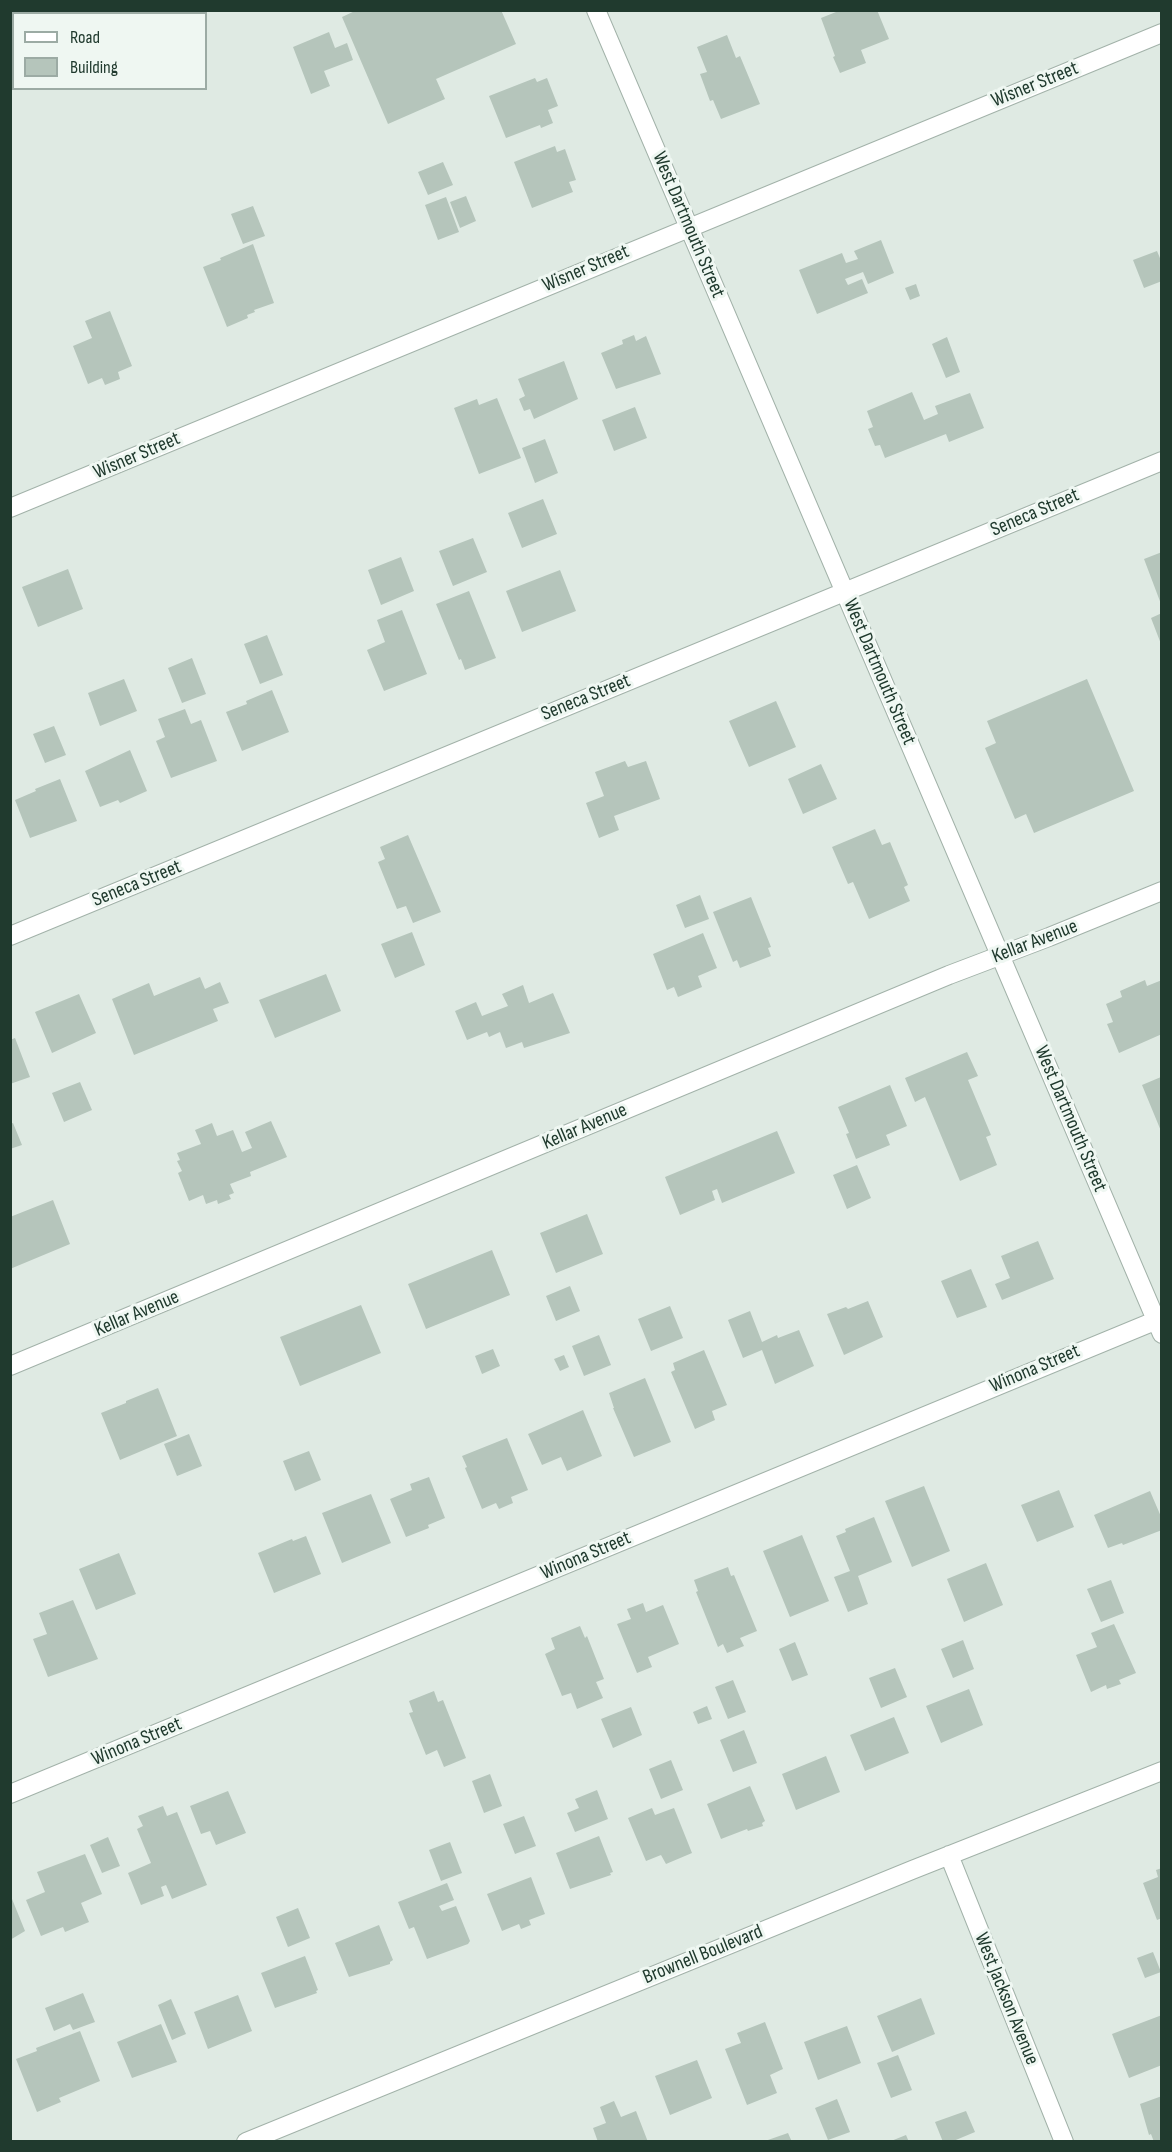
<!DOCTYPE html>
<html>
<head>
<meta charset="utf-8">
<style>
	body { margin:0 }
	#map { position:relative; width:1172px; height:2152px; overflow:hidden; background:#dfeae3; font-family:"Sofia Sans Condensed",sans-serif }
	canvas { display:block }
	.frame { position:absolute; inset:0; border:12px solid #203a2e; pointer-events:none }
	.legend { position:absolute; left:12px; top:12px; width:195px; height:78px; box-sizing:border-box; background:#eff7f2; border:2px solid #9caba4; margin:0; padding:8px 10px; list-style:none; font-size:18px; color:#203a2e }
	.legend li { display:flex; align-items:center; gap:12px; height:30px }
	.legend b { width:30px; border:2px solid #9caba4 }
</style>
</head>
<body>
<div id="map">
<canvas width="1172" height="2152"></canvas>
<div class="frame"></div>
<ul class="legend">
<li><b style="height:8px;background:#fff"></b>Road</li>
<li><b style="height:16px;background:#b5c5bb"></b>Building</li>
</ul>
</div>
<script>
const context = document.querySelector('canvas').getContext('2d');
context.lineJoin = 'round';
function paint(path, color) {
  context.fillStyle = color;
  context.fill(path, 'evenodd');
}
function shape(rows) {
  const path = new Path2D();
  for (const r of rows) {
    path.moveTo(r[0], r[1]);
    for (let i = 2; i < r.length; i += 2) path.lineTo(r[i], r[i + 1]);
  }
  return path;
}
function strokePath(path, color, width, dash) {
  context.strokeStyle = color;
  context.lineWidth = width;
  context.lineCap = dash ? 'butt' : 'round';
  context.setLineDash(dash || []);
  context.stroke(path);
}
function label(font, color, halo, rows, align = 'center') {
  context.font = font + ' "Sofia Sans Condensed",sans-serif';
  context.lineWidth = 6;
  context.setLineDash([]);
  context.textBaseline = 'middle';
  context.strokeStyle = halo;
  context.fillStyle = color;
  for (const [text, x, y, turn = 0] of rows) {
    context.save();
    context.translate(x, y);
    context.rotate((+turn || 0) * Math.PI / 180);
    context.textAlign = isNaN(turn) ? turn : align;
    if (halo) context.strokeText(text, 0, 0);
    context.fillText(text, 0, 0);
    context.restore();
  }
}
const building = shape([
	[357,10,501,10,516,44,436,79,445,99,388,124,342,17],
	[841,10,877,10,889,39,861,50,866,63,840,73,833,57,835,56,821,18],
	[329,32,335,48,347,43,353,60,324,71,330,86,311,94,293,47],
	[727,35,736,58,740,56,760,104,721,119,713,100,710,101,700,74,707,72,697,47],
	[535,78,537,82,547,78,558,106,548,110,553,123,541,128,540,125,506,138,489,96],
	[555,146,557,152,565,149,576,180,569,182,573,192,532,208,514,162],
	[443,162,453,185,428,195,418,172],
	[466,196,476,221,460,228,450,202],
	[446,197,459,232,438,240,425,205],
	[253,206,265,236,243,244,231,214],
	[881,240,894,273,868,284,863,272,845,279,848,285,862,279,868,293,817,314,799,270,842,253,846,263,858,259,854,251],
	[253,244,274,303,254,310,255,312,247,315,248,318,227,327,203,267,221,260,220,258],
	[1157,251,1162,263,1162,281,1144,288,1133,260],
	[916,284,920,296,910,300,905,288],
	[110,311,132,366,118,372,120,379,105,385,102,378,88,384,73,346,92,338,85,321],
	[634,335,636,341,646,336,661,374,616,389,601,353,623,344,622,340],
	[947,337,960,372,946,378,932,344],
	[564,361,578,399,534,419,530,409,524,411,519,399,525,396,518,379],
	[912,392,924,420,938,414,935,406,970,393,984,428,949,442,946,434,885,458,880,445,875,446,868,429,873,427,867,411],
	[497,398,521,458,479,474,454,408,477,399,479,405],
	[635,407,647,438,614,451,602,420],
	[545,439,558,473,535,483,522,448],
	[543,499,557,534,522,548,508,513],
	[473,538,487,572,453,586,439,551],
	[1162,552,1162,604,1161,604,1144,559],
	[401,557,414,591,381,605,368,570],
	[68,569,83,609,38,627,22,587],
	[560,570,576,611,522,632,506,591],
	[469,591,496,658,465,670,461,659,459,660,436,604],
	[402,610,427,674,384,691,367,650,385,642,377,620],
	[1162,613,1162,644,1161,644,1151,618],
	[267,635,283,675,260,684,244,644],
	[192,658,206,694,182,703,168,668],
	[124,679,137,711,100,726,88,693],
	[1087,679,1134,791,1034,833,1026,814,1015,819,985,748,996,743,987,721],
	[272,690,289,732,242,751,226,712,247,704,246,701],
	[776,701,796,747,749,767,729,721],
	[185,709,191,724,201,720,217,761,171,778,156,741,165,737,158,719],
	[54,726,66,755,45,763,33,734],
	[130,750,147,791,120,803,118,800,100,807,85,771],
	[625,761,628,767,646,761,660,799,614,816,619,830,599,838,586,803,604,796,595,772],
	[821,764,837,799,803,814,788,779],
	[60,779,77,821,30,838,15,800,36,791,35,789],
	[875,829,882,845,890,842,908,885,904,887,910,901,869,919,853,882,848,884,832,847],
	[408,835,441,912,413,923,406,906,397,909,378,862,385,859,380,847],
	[700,895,709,919,685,928,676,905],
	[751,897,771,947,768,948,771,956,740,968,737,960,733,962,713,912],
	[412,932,425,965,395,978,381,944],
	[703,933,717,968,698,976,702,987,678,997,674,987,667,990,653,954],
	[326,974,341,1011,275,1038,259,1000],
	[200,977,205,989,220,982,229,1003,213,1009,218,1021,134,1055,112,999,149,983,154,996],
	[1145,980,1147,986,1162,980,1162,1034,1119,1053,1107,1024,1113,1022,1106,1004,1122,997,1120,991],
	[523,985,529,1003,553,993,570,1033,524,1048,522,1042,506,1048,500,1032,489,1037,487,1032,467,1040,455,1011,476,1002,482,1016,508,1006,502,994],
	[79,994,96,1033,52,1053,35,1012],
	[15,1038,30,1077,10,1084,10,1040],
	[967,1052,978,1076,968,1080,991,1135,986,1137,997,1165,960,1181,925,1097,915,1102,905,1078],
	[1161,1077,1161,1131,1142,1085],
	[80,1082,92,1110,64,1122,52,1093],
	[890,1085,907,1126,886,1135,890,1145,856,1159,846,1134,849,1133,838,1107],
	[271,1121,287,1157,250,1172,251,1176,230,1184,234,1193,229,1195,231,1199,218,1204,217,1200,206,1204,203,1195,189,1201,178,1173,182,1171,177,1161,180,1160,177,1153,201,1144,195,1130,212,1123,217,1136,233,1130,242,1152,252,1148,245,1132],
	[13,1123,22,1145,10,1149,10,1124],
	[777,1131,795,1173,722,1203,717,1189,712,1191,715,1200,680,1215,665,1177],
	[857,1165,871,1198,847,1209,833,1175],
	[53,1200,70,1244,10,1269,10,1217],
	[587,1214,603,1254,556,1273,540,1233],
	[1038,1241,1054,1279,1002,1300,995,1284,1010,1278,1001,1256],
	[492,1250,510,1295,426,1329,408,1284],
	[971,1269,987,1307,957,1318,941,1281],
	[570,1286,580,1311,556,1321,546,1296],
	[868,1301,883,1337,844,1355,827,1314,846,1307,848,1309],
	[361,1305,381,1353,300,1386,280,1337],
	[670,1306,683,1338,651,1351,638,1319],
	[750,1311,762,1342,777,1335,778,1338,799,1330,814,1366,775,1384,762,1350,743,1358,728,1320],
	[599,1335,611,1365,584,1376,572,1346],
	[493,1349,500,1366,482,1374,475,1356],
	[704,1350,727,1405,712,1411,715,1420,695,1429,671,1372,675,1370,673,1363],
	[564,1355,569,1367,560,1371,554,1359],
	[645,1378,671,1442,634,1457,613,1408,614,1408,609,1393],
	[158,1388,177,1436,120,1460,101,1413,126,1403,126,1401],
	[583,1410,602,1456,567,1471,561,1457,542,1465,528,1434],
	[189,1434,202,1466,177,1476,164,1444],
	[507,1438,528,1490,511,1497,513,1503,499,1509,496,1503,482,1509,465,1468,467,1467,462,1456],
	[309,1451,321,1480,295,1491,283,1461],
	[429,1477,445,1518,428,1525,429,1528,406,1537,390,1499,412,1490,410,1484],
	[924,1486,950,1551,912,1567,885,1501],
	[1059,1490,1074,1527,1037,1542,1021,1505],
	[1150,1491,1162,1519,1162,1530,1123,1545,1122,1543,1108,1548,1094,1515],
	[371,1494,391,1543,342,1563,322,1513],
	[874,1517,892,1562,858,1576,868,1604,848,1612,834,1577,850,1571,836,1536,846,1532,845,1529],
	[802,1535,829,1601,790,1617,763,1551],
	[306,1536,321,1574,274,1593,258,1553,292,1539,293,1541],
	[119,1553,136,1594,96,1610,79,1569],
	[986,1563,1003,1605,964,1622,947,1579],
	[728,1567,731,1576,734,1575,757,1631,740,1638,744,1646,727,1653,723,1644,718,1647,696,1592,698,1591,694,1580],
	[1111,1580,1124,1613,1101,1622,1087,1589],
	[73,1600,98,1659,48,1677,33,1639,47,1634,39,1613],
	[643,1603,646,1612,663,1605,679,1644,648,1657,652,1667,637,1673,617,1624,631,1619,627,1609],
	[1114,1624,1136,1673,1119,1680,1121,1684,1107,1689,1106,1685,1091,1692,1076,1655,1097,1647,1091,1633],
	[580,1626,585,1638,587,1636,604,1679,596,1682,603,1698,577,1709,571,1693,562,1696,545,1654,555,1649,551,1638],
	[963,1640,974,1669,953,1678,941,1649],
	[795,1642,808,1675,792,1681,779,1649],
	[895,1668,907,1697,881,1708,869,1678],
	[733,1680,746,1712,728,1719,715,1687],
	[969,1689,983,1725,941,1743,926,1706],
	[434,1691,438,1702,443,1700,466,1758,444,1767,437,1750,426,1755,409,1713,413,1712,409,1701],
	[707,1706,712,1719,698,1724,693,1712],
	[631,1707,642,1735,613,1748,601,1719],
	[894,1717,909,1753,865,1771,850,1735],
	[744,1730,757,1763,733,1772,720,1740],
	[826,1756,840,1792,796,1810,782,1774],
	[671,1760,683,1790,661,1799,649,1769],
	[490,1774,502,1806,484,1813,472,1781],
	[750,1786,765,1821,762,1823,763,1826,748,1831,747,1829,721,1839,707,1804],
	[597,1790,608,1819,575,1832,567,1813,579,1808,575,1799],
	[228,1791,246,1833,216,1845,210,1831,201,1834,190,1806],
	[163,1806,167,1816,177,1812,207,1885,172,1899,166,1885,161,1887,164,1896,141,1905,128,1873,151,1863,137,1829,143,1826,138,1816],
	[652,1808,655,1815,674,1808,692,1853,666,1864,661,1855,646,1861,628,1818],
	[524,1816,536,1846,515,1854,503,1824],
	[599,1836,613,1872,610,1873,611,1875,570,1889,556,1853],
	[108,1837,120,1866,102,1873,90,1845],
	[450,1842,462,1873,441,1881,429,1850],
	[85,1854,102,1894,81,1903,89,1922,65,1932,63,1927,41,1936,26,1900,45,1892,37,1872],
	[1162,1868,1162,1918,1157,1920,1143,1883,1158,1877,1156,1870],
	[531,1877,545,1914,529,1920,531,1925,521,1929,519,1924,502,1931,487,1894],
	[447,1883,454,1900,439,1906,442,1911,456,1906,470,1941,468,1944,427,1959,414,1927,409,1929,398,1902],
	[10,1894,25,1931,10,1940],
	[298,1908,310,1938,288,1947,276,1917],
	[379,1925,393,1960,390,1962,390,1964,349,1977,335,1943],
	[1153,1952,1161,1972,1145,1978,1137,1958],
	[305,1956,318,1990,316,1991,317,1993,275,2008,261,1973],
	[83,1993,95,2022,73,2030,70,2024,54,2031,45,2008],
	[238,1995,252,2031,208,2049,194,2012],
	[921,1998,935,2034,892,2052,877,2016],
	[171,1999,186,2034,172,2040,158,2005],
	[1162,2015,1162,2065,1129,2078,1112,2034],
	[765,2022,783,2069,770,2075,777,2093,747,2105,725,2049,741,2043,737,2033],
	[161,2024,177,2062,132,2078,117,2042],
	[847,2026,861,2063,818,2080,804,2042],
	[80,2031,100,2081,59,2098,61,2102,37,2112,16,2059,37,2051,36,2048],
	[898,2055,912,2090,891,2098,877,2063],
	[697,2060,712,2098,670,2115,655,2076],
	[1162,2096,1162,2142,1154,2142,1151,2134,1149,2135,1140,2104],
	[837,2099,850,2132,828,2140,815,2108],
	[614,2101,621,2117,636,2111,648,2142,598,2142,593,2128,606,2123,600,2107],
	[966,2111,975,2132,951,2142,943,2142,935,2122],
	[788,2133,792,2142,766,2142,765,2141],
	[906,2135,909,2142,891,2142,891,2141]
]);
const street = shape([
	[596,10,1162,1334],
	[10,508,1162,33],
	[10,936,1162,461],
	[10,1366,949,975,1049,937,1162,891],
	[10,1794,1162,1318],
	[949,1855,1064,2142],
	[246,2142,912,1870,1162,1771]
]);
const secondary = shape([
	[125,14,132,10],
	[10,61,14,60]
]);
const streetNames = [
	["Wisner Street",1035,85,-22],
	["West Dartmouth Street",688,225,67],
	["Wisner Street",586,269,-23],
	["Wisner Street",137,456,-23],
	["Seneca Street",1035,513,-23],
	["West Dartmouth Street",879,672,67],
	["Seneca Street",586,698,-22],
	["Seneca Street",137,884,-22],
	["Kellar Avenue",1035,942,-21],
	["West Dartmouth Street",1070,1119,67],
	["Kellar Avenue",585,1127,-23],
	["Kellar Avenue",137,1314,-23],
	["Winona Street",1035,1369,-23],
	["Winona Street",586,1556,-23],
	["Winona Street",137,1742,-23],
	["Brownell Boulevard",703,1955,-22],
	["West Jackson Avenue",1006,1999,68]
];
paint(building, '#b5c5bb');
strokePath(street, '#a2b2a9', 20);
strokePath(secondary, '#9eb6a9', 20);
strokePath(street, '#fff', 18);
strokePath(secondary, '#fff', 18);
label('20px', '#203a2e', '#eff7f2', streetNames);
</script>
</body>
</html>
